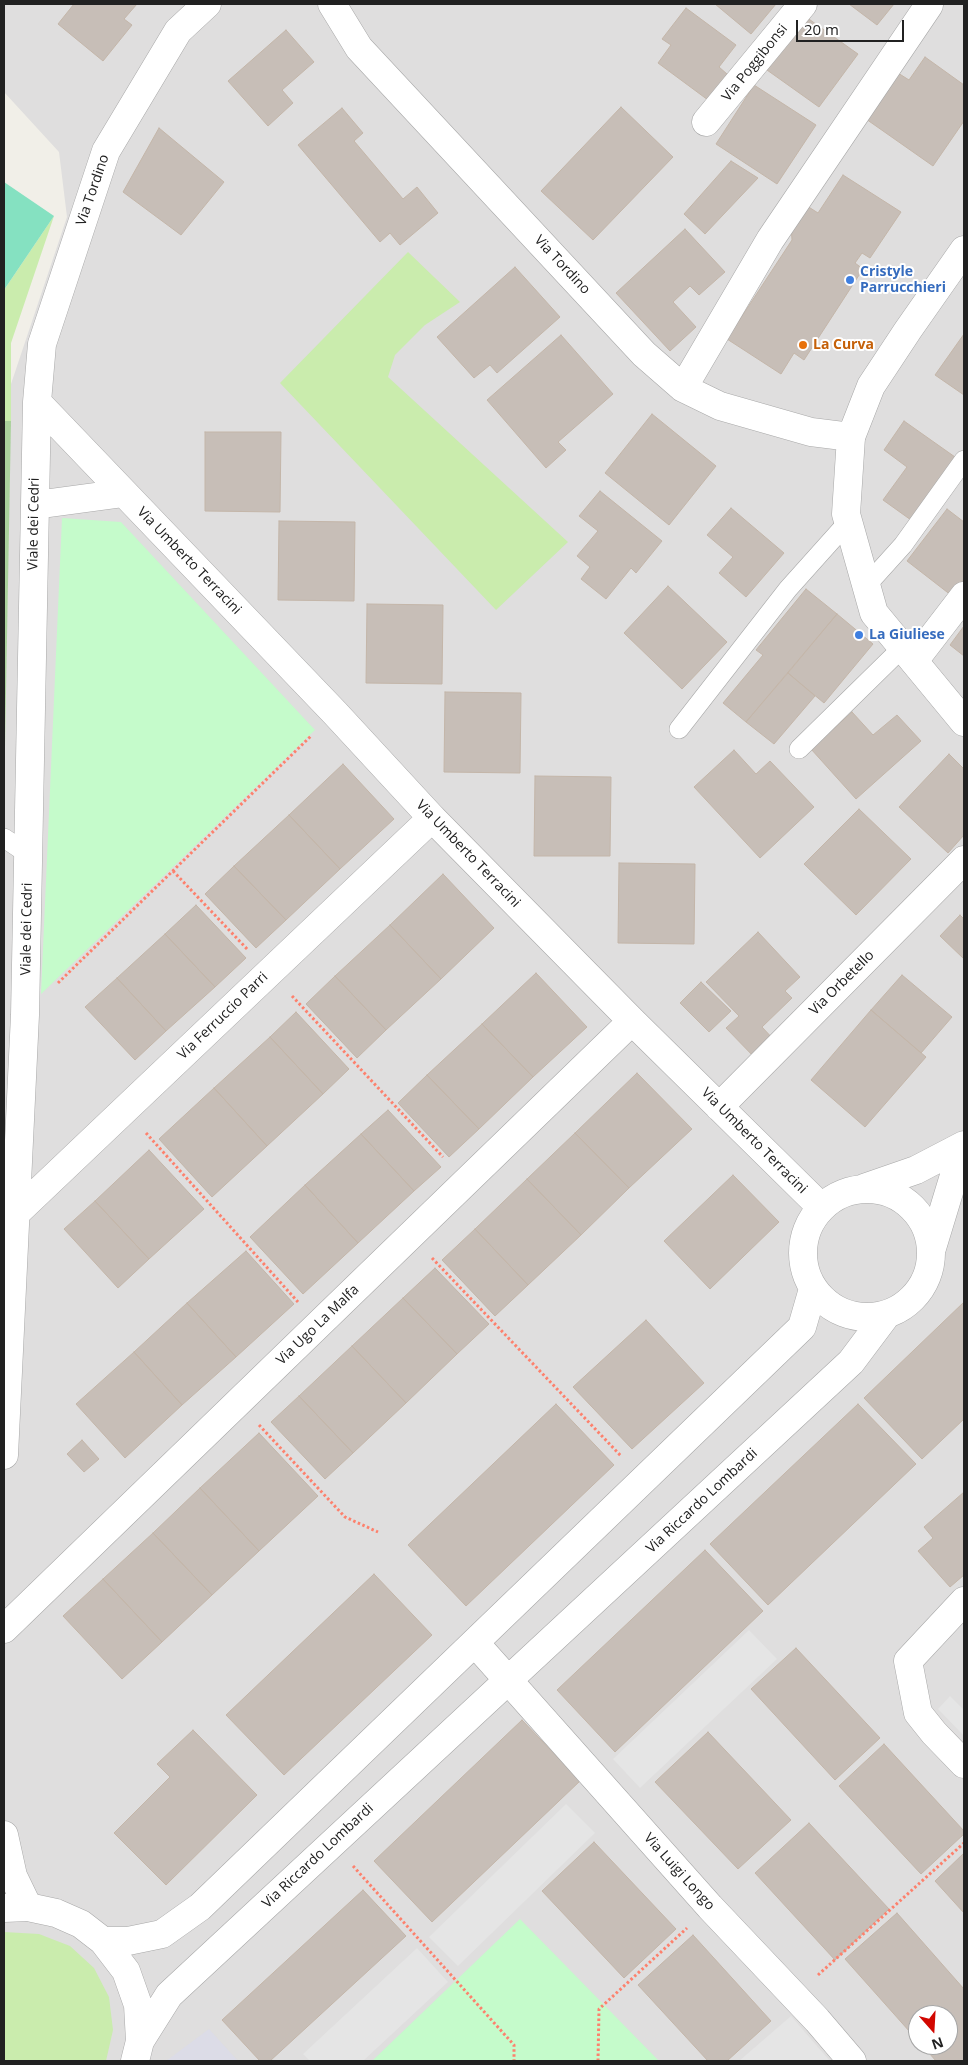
<!DOCTYPE html>
<html>
<head>
<meta charset="utf-8">
<style>
	body { margin:0 }
	#map { position:relative; width:968px; height:2065px; overflow:hidden; background:#f1efe8; font-family:"Open Sans",sans-serif }
	canvas { display:block }
	.frame { position:absolute; inset:0; border:5px solid #212121; pointer-events:none }
	.north { position:absolute; left:908px; top:2005px; width:50px; height:50px; box-sizing:border-box; background:#fff; border:1px solid #a6a6a6; border-radius:50%; rotate:161deg; font-size:14px; font-weight:700; line-height:20px; text-align:center; color:#212121 }
	.north::after { content:''; display:block; margin:auto; width:18px; height:22px; background:#d20700; clip-path:polygon(50% 0,100% 100%,50% 72%,0 100%) }
	.scale { position:absolute; left:796px; top:20px; width:108px; height:22px; box-sizing:border-box; border:2px solid #212121; border-top:0; padding-left:6px; font-size:15px; line-height:18px; white-space:nowrap; color:#212121; -webkit-text-stroke:4px #fff; paint-order:stroke }
</style>
</head>
<body>
<div id="map">
<canvas width="968" height="2065"></canvas>
<div class="frame"></div>
<div class="north">N</div>
<div class="scale">20 m</div>
</div>
<script>
const context = document.querySelector('canvas').getContext('2d');
context.lineJoin = 'round';
function paint(path, color) {
  context.fillStyle = color;
  context.fill(path, 'evenodd');
}
function shape(rows) {
  const path = new Path2D();
  for (const r of rows) {
    if (r.length === 3) {
      path.moveTo(r[0] + r[2], r[1]);
      path.arc(r[0], r[1], r[2], 0, 2 * Math.PI);
      continue;
    }
    path.moveTo(r[0], r[1]);
    for (let i = 2; i < r.length; i += 2) path.lineTo(r[i], r[i + 1]);
  }
  return path;
}
function strokePath(path, color, width, dash) {
  context.strokeStyle = color;
  context.lineWidth = width;
  context.lineCap = dash ? 'butt' : 'round';
  context.setLineDash(dash || []);
  context.stroke(path);
}
function label(font, color, halo, rows, align = 'center') {
  context.font = font + ' "Open Sans",sans-serif';
  context.lineWidth = 4;
  context.setLineDash([]);
  context.textBaseline = 'middle';
  context.strokeStyle = halo;
  context.fillStyle = color;
  for (const [text, x, y, turn = 0] of rows) {
    context.save();
    context.translate(x, y);
    context.rotate((+turn || 0) * Math.PI / 180);
    context.textAlign = isNaN(turn) ? turn : align;
    if (halo) context.strokeText(text, 0, 0);
    context.fillText(text, 0, 0);
    context.restore();
  }
}
const residential = shape([
	[4,4,964,4,964,2061,4,2061,4,801,11,384,67,217,59,152,4,92],
	[918,2015,948,2015,948,2045,918,2045]
]);
const grass = shape([
	[54,216,11,343,11,421,4,421,4,290],
	[408,252,460,302,425,325,395,355,388,377,568,542,496,610,280,383],
	[4,1932,39,1934,70,1946,94,1968,109,1997,113,2030,106,2061,4,2061]
]);
const forest = shape([
	[4,421,11,421,4,801]
]);
const park = shape([
	[62,518,121,522,315,730,41,994],
	[520,1919,659,2061,372,2061]
]);
const pitch = shape([
	[4,182,54,216,4,290]
]);
const parking = shape([
	[749,1630,777,1659,640,1788,613,1759],
	[950,1696,964,1710,964,1736,938,1709],
	[566,1804,595,1833,458,1966,429,1937],
	[417,1948,448,1982,363,2061,310,2061,303,2054],
	[791,2016,830,2061,739,2061]
]);
const plaza = shape([
	[209,2029,238,2061,166,2061]
]);
const building = shape([
	[74,4,137,4,124,19,132,25,103,61,58,24,74,4],
	[715,4,776,4,751,34,715,4],
	[849,4,894,4,877,25,849,4],
	[686,8,736,45,719,67,727,74,708,100,658,63,671,45,662,39,686,8],
	[806,17,858,54,819,107,767,70,806,17],
	[286,30,314,62,282,90,293,103,268,126,228,81,286,30],
	[925,57,964,85,964,121,933,166,866,119,898,73,909,80,925,57],
	[754,85,816,125,777,184,716,144,754,85],
	[621,107,673,157,593,240,541,191,621,107],
	[342,108,363,133,354,141,403,199,417,187,438,213,400,245,390,233,380,242,298,145,342,108],
	[159,128,224,182,181,235,123,192,159,128],
	[731,161,758,178,705,234,684,214,731,161],
	[843,175,901,212,870,258,862,253,855,263,863,269,804,360,794,353,781,374,727,339,792,240,791,224,804,204,818,213,843,175],
	[685,229,725,272,699,295,690,286,673,302,696,327,670,351,616,293,685,229],
	[515,267,560,317,497,373,490,365,474,378,437,337,515,267],
	[964,334,964,395,935,375,964,334],
	[561,335,613,394,558,442,566,450,546,468,487,400,561,335],
	[652,414,716,466,669,525,605,473,652,414],
	[904,421,955,457,911,520,883,500,907,467,884,450,904,421],
	[205,432,281,432,280,512,205,511,205,432],
	[600,491,662,541,636,573,631,568,606,599,581,579,590,567,577,556,598,531,579,516,600,491],
	[731,508,784,553,746,597,719,573,733,557,707,535,731,508],
	[947,509,964,522,964,588,956,599,907,561,947,509],
	[279,521,355,522,354,601,278,600,279,521],
	[668,586,727,642,682,689,624,633,668,586],
	[806,589,837,614,746,722,723,703,763,655,756,650,806,589],
	[367,604,443,605,442,684,366,683,367,604],
	[837,614,873,644,824,703,788,673,837,614],
	[964,626,964,656,950,645,964,626],
	[788,673,815,696,774,744,746,722,788,673],
	[445,692,521,693,520,773,444,772,445,692],
	[852,712,873,735,897,715,921,741,856,799,811,749,852,712],
	[734,750,756,774,770,761,814,807,760,858,694,787,734,750],
	[949,754,964,769,964,835,948,853,899,807,949,754],
	[343,764,394,819,340,869,289,815,343,764],
	[535,776,611,777,610,856,534,856,535,776],
	[859,809,911,859,856,915,804,864,859,809],
	[289,815,340,869,286,920,234,866,289,815],
	[619,863,695,864,694,944,618,943,619,863],
	[234,866,286,920,256,948,205,894,234,866],
	[443,874,494,928,441,979,390,925,443,874],
	[196,905,246,958,215,987,165,934,196,905],
	[960,915,964,919,964,959,940,936,960,915],
	[390,925,441,979,386,1030,335,976,390,925],
	[758,932,800,977,785,991,792,998,762,1027,775,1041,756,1059,726,1028,739,1016,706,982,758,932],
	[165,934,215,987,166,1031,117,978,165,934],
	[536,973,587,1027,533,1077,482,1024,536,973],
	[902,975,952,1017,921,1053,871,1010,902,975],
	[335,976,386,1030,357,1058,306,1004,335,976],
	[117,978,166,1031,135,1060,85,1007,117,978],
	[701,982,731,1011,709,1032,680,1003,701,982],
	[871,1010,926,1057,865,1127,811,1080,871,1010],
	[296,1012,349,1069,323,1094,270,1037,296,1012],
	[482,1024,533,1077,479,1129,427,1075,482,1024],
	[270,1037,323,1094,267,1146,214,1088,270,1037],
	[637,1073,692,1129,629,1188,575,1133,637,1073],
	[427,1075,479,1129,449,1157,398,1103,427,1075],
	[214,1088,267,1146,212,1197,159,1139,214,1088],
	[388,1110,441,1167,414,1191,361,1134,388,1110],
	[575,1133,629,1188,581,1235,527,1179,575,1133],
	[361,1134,414,1191,358,1243,305,1185,361,1134],
	[149,1150,204,1209,149,1259,95,1201,149,1150],
	[733,1175,779,1222,710,1289,664,1241,733,1175],
	[527,1179,581,1235,528,1285,475,1229,527,1179],
	[305,1185,358,1243,303,1294,250,1237,305,1185],
	[95,1201,149,1259,118,1288,64,1229,95,1201],
	[475,1229,528,1285,495,1316,442,1260,475,1229],
	[246,1251,294,1304,236,1357,187,1303,246,1251],
	[435,1268,489,1324,457,1354,403,1298,435,1268],
	[403,1298,457,1354,406,1403,352,1346,403,1298],
	[964,1302,964,1419,922,1459,864,1398,964,1302],
	[187,1303,236,1357,182,1405,134,1352,187,1303],
	[646,1320,704,1383,632,1449,573,1387,646,1320],
	[352,1346,406,1403,353,1453,299,1396,352,1346],
	[134,1352,182,1405,125,1458,76,1404,134,1352],
	[299,1396,353,1453,325,1479,271,1422,299,1396],
	[556,1404,614,1465,466,1606,408,1545,556,1404],
	[858,1404,916,1464,768,1605,710,1544,858,1404],
	[259,1433,318,1496,259,1551,200,1488,259,1433],
	[82,1440,99,1459,84,1472,67,1454,82,1440],
	[200,1488,259,1551,212,1595,153,1533,200,1488],
	[964,1492,964,1575,950,1587,918,1551,933,1538,924,1527,964,1492],
	[153,1533,212,1595,162,1642,103,1579,153,1533],
	[705,1550,763,1611,615,1752,557,1690,705,1550],
	[374,1574,432,1635,284,1775,226,1715,374,1574],
	[103,1579,162,1642,122,1679,63,1616,103,1579],
	[796,1648,880,1738,835,1780,751,1689,796,1648],
	[522,1720,580,1781,432,1922,374,1861,522,1720],
	[193,1730,257,1795,166,1885,114,1833,170,1777,157,1764,193,1730],
	[708,1732,791,1820,738,1869,655,1782,708,1732],
	[884,1744,964,1831,964,1834,921,1874,839,1786,884,1744],
	[809,1823,889,1909,835,1960,755,1873,809,1823],
	[594,1842,676,1929,624,1978,542,1891,594,1842],
	[964,1853,964,1913,935,1881,964,1853],
	[363,1890,406,1936,270,2061,260,2061,222,2020,363,1890],
	[897,1913,964,1989,964,2061,936,2061,922,2045,948,2045,948,2015,918,2015,918,2041,845,1959,897,1913],
	[693,1935,771,2021,727,2061,708,2061,638,1985,693,1935]
]);
const path = shape([
	[173,871,248,950],
	[58,983,311,736],
	[292,996,443,1157],
	[146,1133,298,1302],
	[432,1258,621,1456],
	[259,1425,345,1517,378,1532],
	[353,1866,514,2045,514,2061],
	[818,1975,964,1843],
	[598,2061,599,2009,687,1928]
]);
const service = shape([
	[866,586,903,545,964,460],
	[679,729,788,589,848,522],
	[799,749,903,647],
	[4,838,28,854]
]);
const minor = shape([
	[332,4,359,48,644,354,683,388,720,406,811,432,851,437],
	[706,122,803,4],
	[683,388,770,240,929,5],
	[37,402,335,713,432,818,632,1021,821,1207],
	[35,505,124,493],
	[914,661,964,596],
	[719,1107,964,860],
	[15,1214,432,818],
	[4,1455,25,1015,37,402,42,344,106,151,178,31,207,4],
	[964,1601,908,1661,918,1713,934,1733,964,1764],
	[4,1629,632,1021],
	[508,1680,710,1907,817,2020,852,2061],
	[4,1835,13,1876,28,1907]
]);
const tertiary = shape([
	[964,250,908,330,871,386,851,437,846,514,874,613,964,722],
	[864,1188,916,1170,964,1145],
	[867,1253,64],
	[932,1248,963,1146],
	[475,1643,508,1680],
	[4,1908,28,1907,56,1913,81,1924,103,1941,126,1971,138,2005,140,2041,135,2061],
	[103,1941,128,1941,162,1934,200,1907,802,1327,813,1289],
	[140,2041,169,1995,851,1362,887,1314]
]);
const markers = [
	[850,280,5,"#3f7fe0"],
	[803,345,5,"#e8710a"],
	[859,635,5,"#3f7fe0"]
];
const streetNames = [
	["Via Poggibonsi",755,63,-51],
	["Via Tordino",93,190,-71],
	["Via Tordino",562,265,47],
	["Viale dei Cedri",34,524,-89],
	["Via Umberto Terracini",189,561,46],
	["Via Umberto Terracini",468,854,46],
	["Viale dei Cedri",27,929,-89],
	["Via Orbetello",842,983,-45],
	["Via Ferruccio Parri",223,1016,-44],
	["Via Umberto Terracini",754,1141,45],
	["Via Ugo La Malfa",318,1325,-44],
	["Via Riccardo Lombardi",702,1501,-43],
	["Via Riccardo Lombardi",318,1856,-43],
	["Via Luigi Longo",679,1872,48]
];
const shopNames = [
	["Cristyle",860,272],
	["Parrucchieri",860,288],
	["La Giuliese",869,635]
];
const foodNames = [
	["La Curva",813,345]
];
paint(residential, '#dfdede');
paint(grass, '#caecad');
paint(forest, '#aad19c');
paint(park, '#c5fbcb');
paint(pitch, '#85e1c1');
paint(parking, '#e5e5e5');
paint(plaza, '#dcdce7');
paint(building, '#c7beb7');
strokePath(building, '#c4b6a9', 1);
strokePath(service, '#a8a8a8', 20);
strokePath(minor, '#a8a8a8', 29);
strokePath(tertiary, '#a8a8a8', 29);
strokePath(path, '#fd816d', 3, [2.5, 2.5]);
strokePath(service, '#fff', 19);
strokePath(minor, '#fff', 28);
strokePath(tertiary, '#fff', 28);
for (const [x, y, r, color] of markers) {
  const dot = new Path2D();
  dot.arc(x, y, r, 0, 2 * Math.PI);
  context.fillStyle = color;
  context.fill(dot);
  strokePath(dot, '#fff', 2);
}
label('14px', '#212121', '#fff', streetNames);
label('bold 14px', '#366cbe', '#fff', shopNames, 'left');
label('bold 14px', '#c56008', '#fff', foodNames, 'left');
</script>
</body>
</html>
